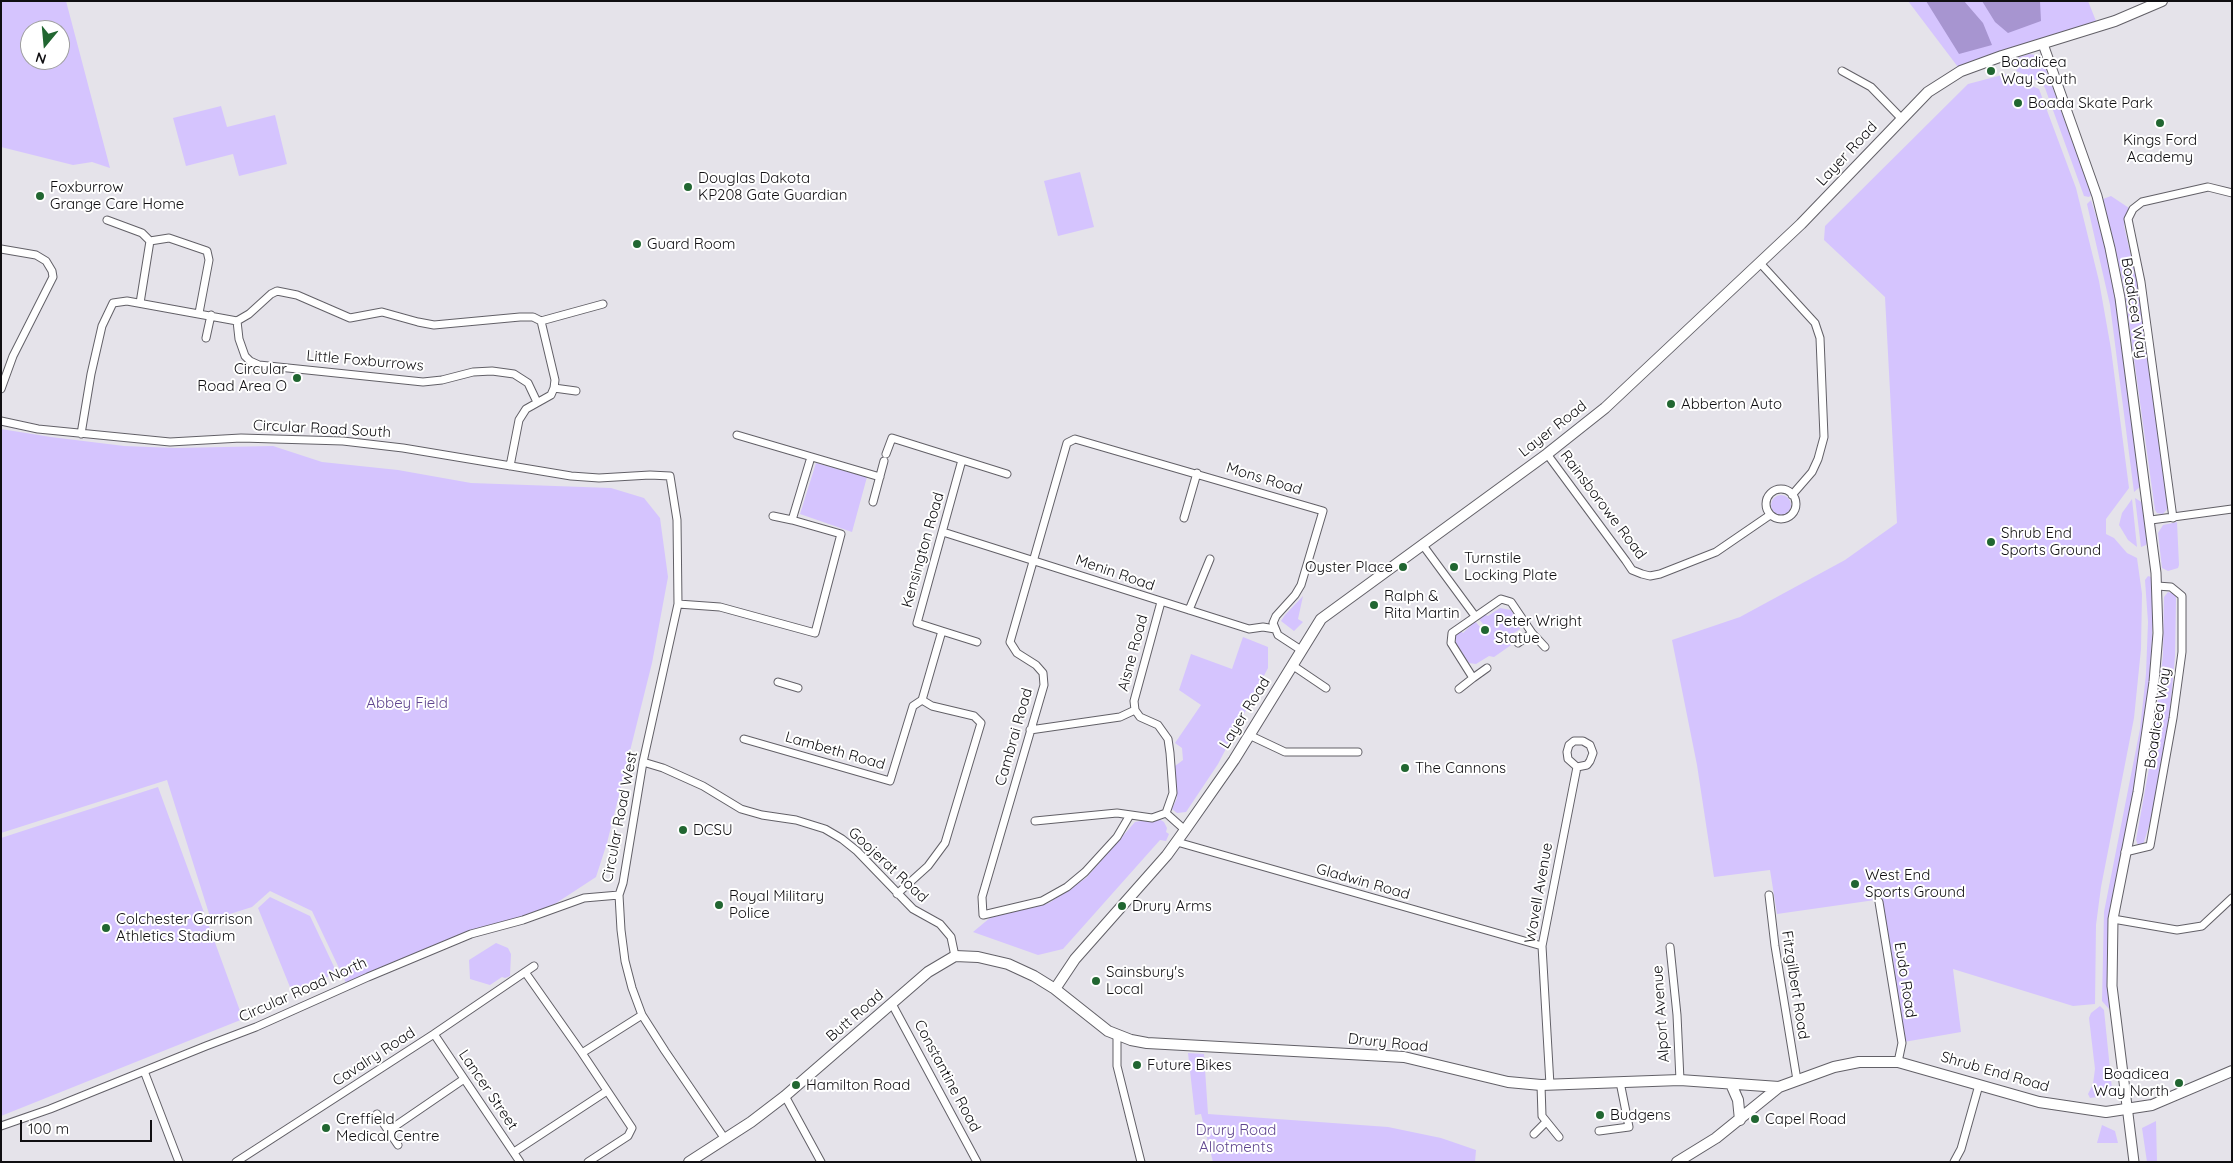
<!DOCTYPE html>
<html>
<head>
<meta charset="utf-8">
<style>
	body { margin:0 }
	#map { position:relative; width:2233px; height:1163px; overflow:hidden; background:#e5e3ea; font-family:Quicksand,sans-serif }
	canvas { display:block }
	.frame { position:absolute; inset:0; border:2px solid #100f12; pointer-events:none }
	.north { position:absolute; left:20px; top:20px; width:50px; height:50px; box-sizing:border-box; background:#fff; border:1px solid #9f9fa0; border-radius:50%; rotate:197deg; font-size:14px; font-weight:700; line-height:20px; text-align:center; color:#100f12 }
	.north::after { content:''; display:block; margin:auto; width:18px; height:22px; background:#216631; clip-path:polygon(50% 0,100% 100%,50% 72%,0 100%) }
	.scale { position:absolute; left:20px; top:1120px; width:132px; height:22px; box-sizing:border-box; border:2px solid #100f12; border-top:0; padding-left:6px; font-size:15px; line-height:18px; white-space:nowrap; color:#100f12; -webkit-text-stroke:4px #fff; paint-order:stroke }
</style>
</head>
<body>
<div id="map">
<canvas width="2233" height="1163"></canvas>
<div class="frame"></div>
<div class="north">N</div>
<div class="scale">100 m</div>
</div>
<script>
const context = document.querySelector('canvas').getContext('2d');
context.lineJoin = 'round';
function paint(path, color) {
  context.fillStyle = color;
  context.fill(path, 'evenodd');
}
function shape(rows) {
  const path = new Path2D();
  for (const r of rows) {
    if (r.length === 3) {
      path.moveTo(r[0] + r[2], r[1]);
      path.arc(r[0], r[1], r[2], 0, 2 * Math.PI);
      continue;
    }
    path.moveTo(r[0], r[1]);
    for (let i = 2; i < r.length; i += 2) path.lineTo(r[i], r[i + 1]);
  }
  return path;
}
function strokePath(path, color, width, dash) {
  context.strokeStyle = color;
  context.lineWidth = width;
  context.lineCap = dash ? 'butt' : 'round';
  context.setLineDash(dash || []);
  context.stroke(path);
}
function label(font, color, halo, rows, align = 'center') {
  context.font = font + ' Quicksand,sans-serif';
  context.lineWidth = 4;
  context.setLineDash([]);
  context.textBaseline = 'middle';
  context.strokeStyle = halo;
  context.fillStyle = color;
  for (const [text, x, y, turn = 0] of rows) {
    context.save();
    context.translate(x, y);
    context.rotate((+turn || 0) * Math.PI / 180);
    context.textAlign = isNaN(turn) ? turn : align;
    if (halo) context.strokeText(text, 0, 0);
    context.fillText(text, 0, 0);
    context.restore();
  }
}
const green = shape([
	[1,1,66,1,110,168,92,162,73,165,1,147],
	[30,30,60,30,60,60,30,60],
	[1908,1,2088,1,2096,21,1961,71],
	[2029,54,2036,55,2042,59,2014,67,2011,66,2008,61],
	[2043,61,2084,174,2091,195,2089,197,2084,196,2045,88,2041,82,2016,71,2019,67],
	[2006,74,2039,89,2076,188,2099,281,2111,349,2129,488,2106,519,2106,534,2114,538,2127,553,2137,558,2142,594,2141,649,2134,718,2101,887,2096,925,2095,1004,2073,1006,1953,969,1961,1032,1904,1042,1882,899,1777,914,1770,870,1714,877,1697,765,1672,640,1740,617,1845,560,1897,523,1885,297,1824,240,1825,226,1968,84],
	[221,106,227,127,275,115,287,164,239,176,233,154,186,166,173,118],
	[1080,172,1094,227,1058,236,1044,181],
	[2111,196,2129,208,2125,219,2124,226,2139,290,2168,508,2163,514,2157,513,2155,510,2124,287,2103,199],
	[2091,200,2106,248,2121,332,2141,486,2134,492,2110,305,2087,204],
	[1,429,51,437,124,446,175,448,273,446,322,462,398,470,471,483,611,488,644,498,660,518,668,577,652,663,607,843,596,877,538,915,465,937,348,987,312,911,270,891,252,907,211,920,167,780,1,833],
	[816,463,867,477,852,532,800,514],
	[1781,505,10],
	[2135,498,2143,503,2148,540,2146,545,2141,547],
	[2132,499,2137,547,2128,540,2119,525,2122,513],
	[2177,522,2179,565,2178,568,2168,571,2162,568,2158,533,2163,525],
	[2148,576,2151,577,2153,616,2150,679,2142,746,2110,913,2107,963,2109,1009,2102,1001,2104,912,2140,729,2146,674,2148,622,2145,580],
	[2168,592,2175,594,2176,598,2175,656,2169,723,2151,819,2144,842,2142,845,2138,845,2136,840,2152,752,2163,655,2164,597],
	[1303,596,1298,619,1303,622,1294,631,1281,621,1285,615],
	[1500,608,1511,610,1520,624,1520,629,1512,634,1517,641,1494,657,1489,656,1476,664,1469,663,1455,644,1456,635,1460,631,1463,633,1475,621,1480,627,1480,633,1484,635,1488,634,1489,627,1483,624,1478,618,1483,614,1488,616],
	[1243,637,1268,647,1268,668,1218,764,1186,812,1177,813,1172,809,1177,798,1175,766,1183,760,1182,748,1175,743,1201,705,1179,690,1191,654,1232,669],
	[158,787,243,1019,1,1116,1,838],
	[1157,818,1164,822,1167,828,1166,832,1169,834,1166,841,1160,840,1063,949,1038,955,973,932,991,917,1049,903,1086,878,1135,822],
	[270,897,310,916,337,973,292,992,258,908],
	[496,943,508,948,511,954,510,976,505,978,502,977,490,985,470,979,469,960],
	[2100,1006,2104,1010,2112,1089,2106,1096,2090,1098,2088,1094,2093,1084,2095,1069,2089,1018,2091,1013],
	[1188,1053,1204,1054,1208,1114,1388,1127,1441,1138,1476,1150,1475,1162,1213,1162,1201,1114,1195,1115],
	[2156,1121,2157,1162,2147,1162,2142,1128],
	[2102,1125,2115,1131,2118,1143,2097,1143]
]);
const forest = shape([
	[1926,1,1964,1,1983,23,1992,45,1959,54],
	[1982,1,2040,1,2041,21,2008,33,1995,22]
]);
const minor = shape([
	[1842,71,1871,87,1901,118],
	[107,220,142,233,150,241,140,303],
	[150,241,169,238,207,251,209,260,199,313],
	[1,249,36,255,46,261,52,271,53,277,13,356,1,389],
	[1760,263,1815,323,1820,338,1824,437,1818,459,1812,472,1792,495],
	[237,321,239,339,245,356,250,361,259,365,423,382,442,380,473,372,492,371,514,374,528,383,537,402],
	[541,321,603,304],
	[206,338,211,315],
	[554,388,576,391],
	[1,421,38,429,170,442,241,438,343,441,403,448,571,476,599,478,650,475,670,476,677,520,678,604,643,762,623,883,619,895,621,930,625,961,632,988,642,1015,665,1051,725,1139],
	[81,434,91,374,102,326,113,303,127,301,237,321,249,314,271,294,277,291,297,295,350,318,382,312,418,322,434,325,520,317,533,317,541,321,555,380,554,388,551,395,526,409,519,420,510,466],
	[737,435,880,477],
	[886,454,892,438,1007,474],
	[1547,454,1626,561,1632,570,1642,574,1650,576,1660,574,1716,552,1770,515],
	[1781,504,15],
	[873,502,884,461],
	[773,516,792,520],
	[1184,518,1197,473],
	[2173,518,2141,282,2128,219,2133,209,2142,202,2208,187,2232,193],
	[2151,520,2232,509],
	[943,532,1249,629,1263,627,1275,629],
	[1422,544,1475,616],
	[678,604,720,607,815,633,841,534,792,520,811,457],
	[1189,610,1210,559],
	[942,631,977,642],
	[1518,643,1532,633,1545,647],
	[1292,665,1326,688],
	[1487,668,1473,678,1451,643,1452,633,1501,599,1511,602,1532,633],
	[778,682,798,688],
	[1459,689,1473,678],
	[1135,710,1134,701,1161,602],
	[1030,730,1120,717,1135,710,1140,717,1158,725,1168,739,1170,753,1173,793,1166,813,1185,830],
	[1249,735,1285,752,1358,752],
	[744,739,890,781,913,706,922,700],
	[643,762,663,768,703,786,741,809,762,815,796,820,825,829,842,839,857,851,913,909,940,924,951,937,955,956],
	[1130,815,1117,837,1085,872,1067,887,1042,901,983,915,982,897,1044,685,1043,673,1036,665,1017,653,1010,642,1067,443,1075,439,1323,511,1301,585,1295,595,1276,616,1273,623,1278,635,1301,650],
	[1035,821,1117,813,1152,818,1166,813],
	[1177,842,1542,946],
	[2125,852,2150,846,2173,718,2182,652,2182,596,2171,587,2157,586],
	[897,894,928,866,945,843,981,723,974,716,932,706,922,700,942,631,917,623,962,460],
	[1769,895,1775,946,1797,1080],
	[1879,902,1902,1043,1898,1062],
	[2113,919,2177,930,2202,926,2232,898],
	[1670,947,1677,1015,1680,1080],
	[525,972,582,1053,632,1128,628,1136,588,1162],
	[892,1004,977,1162],
	[434,1034,520,1162],
	[1117,1036,1117,1066,1141,1162],
	[582,1053,642,1015],
	[144,1071,179,1162],
	[1541,1085,1542,1116,1559,1137],
	[1550,1085,1542,946,1577,767,1587,765,1590,761,1593,753,1590,745,1583,741,1574,741,1569,745,1567,752,1568,759,1577,767],
	[785,1096,821,1162],
	[377,1114,398,1145],
	[1,1126,50,1109,206,1046,256,1027,368,977,471,934,523,920,584,898,619,895],
	[388,1131,464,1079],
	[1599,1131,1629,1127,1620,1082],
	[1534,1134,1546,1122],
	[514,1152,607,1091],
	[236,1162,434,1034,534,966],
	[1954,1162,1961,1149,1979,1085]
]);
const tertiary = shape([
	[2043,44,2097,196,2110,248,2120,298,2156,573,2158,633,2154,682,2138,792,2113,919,2112,986,2134,1162]
]);
const secondary = shape([
	[1055,989,1075,959,1167,855,1185,830,1234,760,1321,619,1547,454,1605,408,1801,224,1928,92,1961,71,2002,56,2115,21,2162,1],
	[1731,1084,1738,1100,1740,1120],
	[689,1162,751,1122,785,1096,928,972,955,956,978,957,1008,964,1034,976,1055,989,1108,1031,1131,1040,1147,1043,1404,1057,1508,1082,1541,1085,1680,1080,1779,1087],
	[1677,1162,1716,1138,1779,1087,1834,1067,1859,1062,1898,1062,2039,1102,2106,1112,2152,1105,2232,1071]
]);
const markers = [
	[1991,71,5,"#216631"],
	[2018,103,5,"#216631"],
	[2160,123,5,"#216631"],
	[688,187,5,"#216631"],
	[40,196,5,"#216631"],
	[637,244,5,"#216631"],
	[297,378,5,"#216631"],
	[1671,404,5,"#216631"],
	[1991,542,5,"#216631"],
	[1403,567,5,"#216631"],
	[1454,567,5,"#216631"],
	[1374,605,5,"#216631"],
	[1485,630,5,"#216631"],
	[1405,768,5,"#216631"],
	[683,830,5,"#216631"],
	[1855,884,5,"#216631"],
	[719,905,5,"#216631"],
	[1122,906,5,"#216631"],
	[106,928,5,"#216631"],
	[1096,981,5,"#216631"],
	[1137,1065,5,"#216631"],
	[2179,1083,5,"#216631"],
	[796,1085,5,"#216631"],
	[1600,1115,5,"#216631"],
	[1755,1119,5,"#216631"],
	[326,1128,5,"#216631"]
];
const poiNames = [
	["Boadicea",2001,62],
	["Way South",2001,79],
	["Boada Skate Park",2028,103],
	["Kings Ford",2160,140,"center"],
	["Academy",2160,157,"center"],
	["Douglas Dakota",698,178],
	["KP208 Gate Guardian",698,195],
	["Foxburrow",50,187],
	["Grange Care Home",50,204],
	["Guard Room",647,244],
	["Circular",287,369,"right"],
	["Road Area O",287,386,"right"],
	["Abberton Auto",1681,404],
	["Shrub End",2001,533],
	["Sports Ground",2001,550],
	["Turnstile",1464,558],
	["Locking Plate",1464,575],
	["Oyster Place",1393,567,"right"],
	["Ralph &",1384,596],
	["Rita Martin",1384,613],
	["Peter Wright",1495,621],
	["Statue",1495,638],
	["The Cannons",1415,768],
	["DCSU",693,830],
	["West End",1865,875],
	["Sports Ground",1865,892],
	["Royal Military",729,896],
	["Police",729,913],
	["Drury Arms",1132,906],
	["Colchester Garrison",116,919],
	["Athletics Stadium",116,936],
	["Sainsbury's",1106,972],
	["Local",1106,989],
	["Future Bikes",1147,1065],
	["Boadicea",2169,1074,"right"],
	["Way North",2169,1091,"right"],
	["Hamilton Road",806,1085],
	["Budgens",1610,1115],
	["Creffield",336,1119],
	["Medical Centre",336,1136],
	["Capel Road",1765,1119]
];
const streetNames = [
	["Layer Road",1847,154,-47],
	["Boadicea Way",2134,308,81],
	["Little Foxburrows",365,361,5],
	["Circular Road South",322,429,3],
	["Layer Road",1553,429,-38],
	["Mons Road",1264,479,17],
	["Rainsborowe Road",1603,505,53],
	["Kensington Road",923,550,-74],
	["Menin Road",1115,573,19],
	["Aisne Road",1133,653,-75],
	["Layer Road",1245,713,-58],
	["Boadicea Way",2158,718,-81],
	["Cambrai Road",1014,737,-74],
	["Lambeth Road",835,751,16],
	["Circular Road West",620,817,-79],
	["Goojerat Road",888,865,43],
	["Gladwin Road",1363,882,16],
	["Wavell Avenue",1539,893,-80],
	["Eudo Road",1905,980,81],
	["Fitzgilbert Road",1795,985,81],
	["Circular Road North",303,990,-24],
	["Alport Avenue",1661,1014,-94],
	["Butt Road",855,1016,-41],
	["Drury Road",1388,1043,6],
	["Cavalry Road",374,1057,-33],
	["Shrub End Road",1995,1072,16],
	["Constantine Road",947,1076,62],
	["Lancer Street",488,1090,56]
];
const parkNames = [
	["Abbey Field",407,703],
	["Drury Road",1236,1130],
	["Allotments",1236,1147]
];
paint(green, '#d5c4fe');
paint(forest, '#a795d0');
strokePath(minor, '#626067', 9);
strokePath(tertiary, '#626067', 11);
strokePath(secondary, '#626067', 12);
strokePath(minor, '#fff', 7);
strokePath(tertiary, '#fff', 9);
strokePath(secondary, '#fff', 10);
for (const [x, y, r, color] of markers) {
  const dot = new Path2D();
  dot.arc(x, y, r, 0, 2 * Math.PI);
  context.fillStyle = color;
  context.fill(dot);
  strokePath(dot, '#fff', 2);
}
label('15px', '#100f12', '#fff', poiNames, 'left');
label('15px', '#100f12', '#fff', streetNames);
label('15px', '#60468f', '#fff', parkNames);
</script>
</body>
</html>
